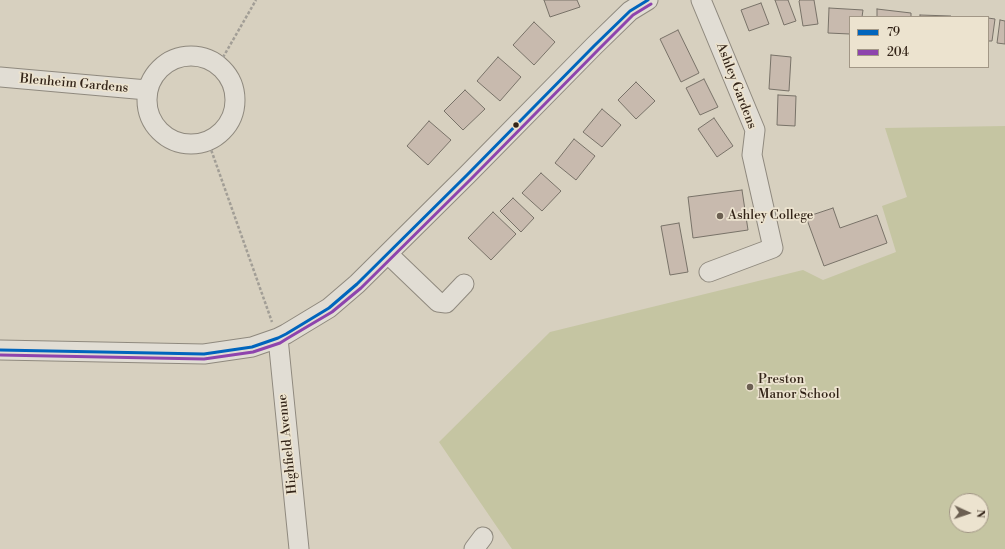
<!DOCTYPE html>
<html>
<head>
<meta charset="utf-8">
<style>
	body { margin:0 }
	#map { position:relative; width:1005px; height:549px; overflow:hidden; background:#d7d0bf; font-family:"Libre Bodoni",serif }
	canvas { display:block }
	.legend { position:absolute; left:849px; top:16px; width:140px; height:52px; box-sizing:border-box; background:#ece3cf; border:1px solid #a29786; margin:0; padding:5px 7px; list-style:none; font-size:12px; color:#332418 }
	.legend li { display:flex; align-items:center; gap:8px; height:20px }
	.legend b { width:20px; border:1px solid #a29786 }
	.north { position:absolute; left:949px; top:493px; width:40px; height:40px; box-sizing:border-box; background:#ece3cf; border:1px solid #a29786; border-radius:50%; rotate:93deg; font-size:11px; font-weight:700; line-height:16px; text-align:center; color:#332418 }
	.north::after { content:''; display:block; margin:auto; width:14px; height:18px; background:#6c6052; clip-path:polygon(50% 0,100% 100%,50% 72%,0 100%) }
</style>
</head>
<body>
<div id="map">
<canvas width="1005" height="549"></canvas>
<ul class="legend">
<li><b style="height:5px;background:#0065bd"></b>79</li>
<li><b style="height:5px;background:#8e44ad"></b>204</li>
</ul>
<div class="north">N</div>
</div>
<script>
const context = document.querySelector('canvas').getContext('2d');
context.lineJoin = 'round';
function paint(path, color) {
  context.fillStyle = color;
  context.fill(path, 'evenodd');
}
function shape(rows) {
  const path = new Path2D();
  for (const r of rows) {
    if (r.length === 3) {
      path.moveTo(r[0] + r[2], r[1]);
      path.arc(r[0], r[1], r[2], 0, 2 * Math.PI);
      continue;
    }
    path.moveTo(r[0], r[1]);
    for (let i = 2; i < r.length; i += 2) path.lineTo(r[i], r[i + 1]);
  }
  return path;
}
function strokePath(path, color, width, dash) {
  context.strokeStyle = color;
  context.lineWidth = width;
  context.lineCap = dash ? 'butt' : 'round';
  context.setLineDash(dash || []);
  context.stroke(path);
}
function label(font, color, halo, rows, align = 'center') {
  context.font = font + ' "Libre Bodoni",serif';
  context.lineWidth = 3.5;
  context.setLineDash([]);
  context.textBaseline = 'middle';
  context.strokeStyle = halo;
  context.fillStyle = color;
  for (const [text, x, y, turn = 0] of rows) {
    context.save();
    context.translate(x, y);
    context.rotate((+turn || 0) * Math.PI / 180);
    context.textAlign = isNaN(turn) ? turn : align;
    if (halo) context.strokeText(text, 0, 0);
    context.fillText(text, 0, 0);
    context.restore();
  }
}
const green = shape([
	[1005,126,1005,549,512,549,439,442,550,332,803,270,823,280,896,252,882,206,907,197,885,128],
	[957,501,981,501,981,525,957,525]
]);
const building = shape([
	[544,0,577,0,580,7,550,17,544,0],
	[775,0,788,0,796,21,784,25,775,0],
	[800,0,814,0,818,24,803,26,799,1,800,0],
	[761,3,769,24,749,31,741,10,761,3],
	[829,8,863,10,862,17,850,17,850,34,828,33,829,8],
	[877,9,911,13,911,17,877,17,877,9],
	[920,15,951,16,950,17,920,17,920,15],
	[988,18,995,19,992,41,988,41,988,18],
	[1000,20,1005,21,1005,44,997,43,1000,20],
	[534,22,555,42,534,65,513,45,534,22],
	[678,30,699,73,681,82,660,39,678,30],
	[771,55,791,57,789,91,769,89,771,55],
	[498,57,521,77,500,101,477,81,498,57],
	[704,79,718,107,700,115,686,88,704,79],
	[636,82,655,101,636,119,618,100,636,82],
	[465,90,485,109,463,130,444,111,465,90],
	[778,95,796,96,795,126,777,125,778,95],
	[602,109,621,125,602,147,583,132,602,109],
	[714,118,733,146,717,157,698,129,714,118],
	[429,121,451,140,428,165,407,146,429,121],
	[574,139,595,156,576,180,555,163,574,139],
	[541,173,561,191,542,211,522,193,541,173],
	[742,190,748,230,693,238,688,197,742,190],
	[513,198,534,218,521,232,500,211,513,198],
	[833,208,840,228,877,215,887,243,824,266,806,217,833,208],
	[493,212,516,234,491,260,468,238,493,212],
	[679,223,688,272,670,275,661,226,679,223]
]);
const path = shape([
	[218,66,256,0],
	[208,141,272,322]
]);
const minor = shape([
	[701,0,755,130,752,155,773,248,709,272],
	[191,100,44],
	[0,77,147,90],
	[388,254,438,302,446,303,464,284],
	[278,338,299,549],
	[0,350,204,354,252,347,278,338,286,334,329,308,357,284,467,175,594,46,630,11,648,0],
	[474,549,483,537]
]);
const bus1 = shape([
	[0,350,204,354,252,347,278,338,286,334,329,308,357,284,467,175,594,46,630,11,648,0]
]);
const bus2 = shape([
	[0,355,204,359,253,352,280,343,288,338,332,312,361,288,471,179,598,50,633,15,651,4]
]);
const markers = [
	[516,125,3.5,"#332418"],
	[720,216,4,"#6c6052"],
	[750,387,4,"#6c6052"]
];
const streetNames = [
	["Blenheim Gardens",74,84,5],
	["Ashley Gardens",736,86,69],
	["Highfield Avenue",288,444,-96]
];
const poiNames = [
	["Ashley College",728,216],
	["Preston",758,380],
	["Manor School",758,395]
];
paint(green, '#c5c5a2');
paint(building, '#c8baae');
strokePath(building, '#787268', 1);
strokePath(minor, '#8f897e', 21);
strokePath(path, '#a29e96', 2.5, [3, 2]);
strokePath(minor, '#e1ddd4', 19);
strokePath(bus1, '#0065bd', 3);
strokePath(bus2, '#8e44ad', 3);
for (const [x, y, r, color] of markers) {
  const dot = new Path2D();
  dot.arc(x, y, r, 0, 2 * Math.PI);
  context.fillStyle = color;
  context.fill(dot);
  strokePath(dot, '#ece3cf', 1.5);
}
label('13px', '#332418', '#ece3cf', streetNames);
label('13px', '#332418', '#ece3cf', poiNames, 'left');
</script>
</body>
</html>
